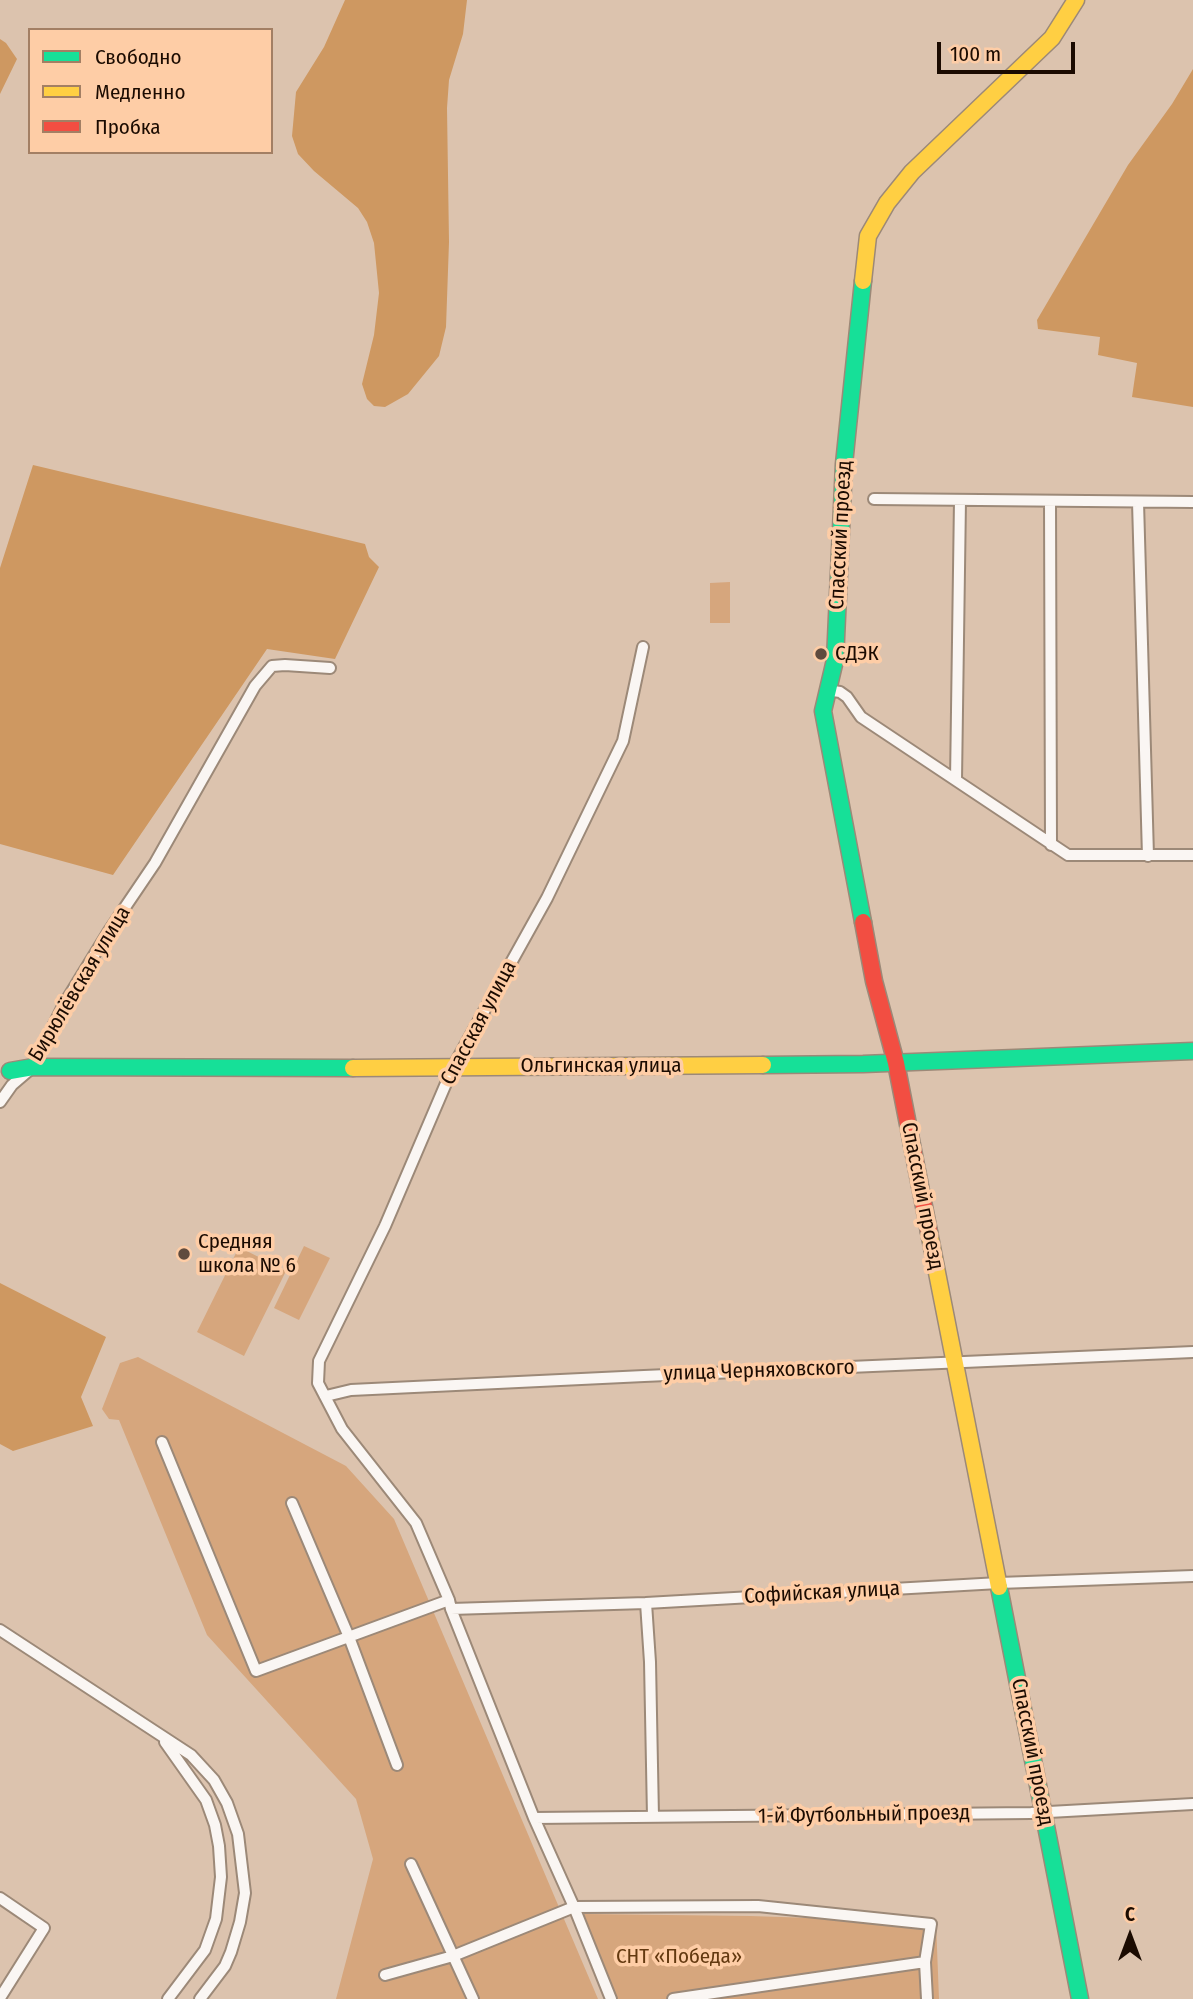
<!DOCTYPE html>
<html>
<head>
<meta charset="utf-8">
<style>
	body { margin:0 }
	#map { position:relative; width:1193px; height:1999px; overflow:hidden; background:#dcc3ae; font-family:"Fira Sans Condensed",sans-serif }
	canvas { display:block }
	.legend { position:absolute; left:28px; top:28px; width:245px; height:126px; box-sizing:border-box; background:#fecda6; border:2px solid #a37f64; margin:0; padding:9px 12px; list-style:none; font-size:21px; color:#1b0b01 }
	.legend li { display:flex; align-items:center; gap:14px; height:35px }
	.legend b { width:35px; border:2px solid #a37f64 }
	.north { position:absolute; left:1095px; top:1901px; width:70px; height:70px; -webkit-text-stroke:5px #fecda6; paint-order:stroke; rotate:0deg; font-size:19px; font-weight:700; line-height:28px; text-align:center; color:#1b0b01 }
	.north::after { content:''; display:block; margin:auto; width:24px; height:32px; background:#1b0b01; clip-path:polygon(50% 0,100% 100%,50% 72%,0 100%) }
	.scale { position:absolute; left:937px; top:42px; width:138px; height:32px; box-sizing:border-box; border:4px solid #1b0b01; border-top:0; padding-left:9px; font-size:21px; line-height:24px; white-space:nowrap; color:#1b0b01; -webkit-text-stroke:5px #fecda6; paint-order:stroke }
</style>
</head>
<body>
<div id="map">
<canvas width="1193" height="1999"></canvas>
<ul class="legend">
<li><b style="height:9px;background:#16e098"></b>Свободно</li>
<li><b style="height:9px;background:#ffcf43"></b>Медленно</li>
<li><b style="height:9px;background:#f24e42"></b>Пробка</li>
</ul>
<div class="north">С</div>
<div class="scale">100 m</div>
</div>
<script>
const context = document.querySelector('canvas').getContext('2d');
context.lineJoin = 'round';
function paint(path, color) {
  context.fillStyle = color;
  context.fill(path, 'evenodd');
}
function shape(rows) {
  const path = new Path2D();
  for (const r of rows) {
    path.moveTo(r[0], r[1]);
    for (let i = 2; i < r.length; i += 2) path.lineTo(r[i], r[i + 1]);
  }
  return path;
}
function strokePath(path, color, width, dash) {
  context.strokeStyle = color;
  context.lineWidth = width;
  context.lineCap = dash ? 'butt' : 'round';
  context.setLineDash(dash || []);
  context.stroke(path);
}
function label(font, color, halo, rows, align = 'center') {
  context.font = font + ' "Fira Sans Condensed",sans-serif';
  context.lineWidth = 7;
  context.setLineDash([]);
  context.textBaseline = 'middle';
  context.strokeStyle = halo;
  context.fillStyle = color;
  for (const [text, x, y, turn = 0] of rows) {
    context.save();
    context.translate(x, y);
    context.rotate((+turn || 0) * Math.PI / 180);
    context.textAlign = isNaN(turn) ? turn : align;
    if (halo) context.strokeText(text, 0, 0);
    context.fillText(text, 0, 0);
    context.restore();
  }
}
const green = shape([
	[730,582,730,623,710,623,710,583],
	[304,1246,330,1258,299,1320,274,1308],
	[239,1247,286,1271,244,1356,197,1332],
	[138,1357,346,1466,394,1519,598,1999,336,1999,373,1859,356,1799,207,1635,119,1420,109,1419,102,1409,120,1363],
	[584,1914,750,1916,936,1922,939,1999,615,1999]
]);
const forest = shape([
	[345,0,467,0,463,34,449,80,447,108,449,242,446,327,439,356,408,394,385,407,374,406,367,399,362,384,374,335,379,293,374,243,367,222,358,208,314,171,298,154,292,136,296,92,324,47],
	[0,39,6,43,17,59,0,94],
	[1193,69,1193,407,1132,397,1137,363,1098,355,1100,337,1038,329,1037,320,1128,165,1172,104],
	[33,465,365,544,369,557,379,567,335,659,267,649,113,875,0,844,0,568],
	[0,1283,106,1337,81,1397,93,1426,13,1451,0,1444]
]);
const street = shape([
	[874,499,1193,502],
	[1050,501,1051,845],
	[1138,502,1148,856],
	[827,690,840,692,847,697,861,717,1068,855,1193,855],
	[956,780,960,500],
	[0,1102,12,1085,33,1067,63,1006,109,931,155,863,255,686,272,666,285,665,330,668],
	[326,1396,351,1390,644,1376,1193,1352],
	[162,1442,256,1671,449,1600],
	[292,1503,349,1637,397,1765],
	[646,1603,650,1662,653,1817],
	[451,1609,646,1603,999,1583,1193,1576],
	[0,1630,191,1755,214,1780,227,1803,238,1834,245,1893,240,1922,231,1952,225,1966,200,1999],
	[165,1742,206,1800,215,1825,219,1846,221,1877,216,1919,205,1950,168,1999],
	[534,1818,1031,1813,1193,1804],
	[411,1864,473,1999],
	[0,1898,44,1928,0,1998],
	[385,1975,453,1956,574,1907,758,1906,931,1924,925,1962,927,1999],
	[611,1999,574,1907,534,1818,451,1609,449,1600,416,1523,342,1429,318,1383,319,1361,385,1226,453,1067,547,898,623,741,643,647],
	[673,1999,925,1962]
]);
const fast = shape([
	[863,922,823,711,835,660,844,464,863,281],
	[763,1065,863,1064,1193,1051],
	[10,1071,33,1067,353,1068],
	[999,1587,1080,1999]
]);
const slow = shape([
	[863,281,868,236,887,203,912,172,1052,38,1076,0],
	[353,1068,763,1065],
	[929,1232,999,1587]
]);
const jam = shape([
	[863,922,874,981,896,1063,929,1232]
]);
const markers = [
	[821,654,7,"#5f4b3e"],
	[184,1254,7,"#5f4b3e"]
];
const streetNames = [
	["Спасский проезд",841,535,-87],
	["Бирюлёвская улица",80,984,-59],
	["Спасская улица",479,1023,-62],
	["Ольгинская улица",601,1066],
	["Спасский проезд",922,1196,79],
	["улица Черняховского",759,1371,-2],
	["Софийская улица",822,1593,-3],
	["Спасский проезд",1032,1752,79],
	["1-й Футбольный проезд",864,1815,-1]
];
const poiNames = [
	["СДЭК",835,654],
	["Средняя",198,1242],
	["школа № 6",198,1266]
];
const parkNames = [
	["СНТ «Победа»",679,1957]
];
paint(green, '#d6a67d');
paint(forest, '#ce9861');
strokePath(street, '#9c8978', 14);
strokePath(fast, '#9c8978', 19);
strokePath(slow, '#9c8978', 19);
strokePath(jam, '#9c8978', 19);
strokePath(street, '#faf6f3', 10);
strokePath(fast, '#16e098', 16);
strokePath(slow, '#ffcf43', 16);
strokePath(jam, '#f24e42', 16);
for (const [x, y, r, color] of markers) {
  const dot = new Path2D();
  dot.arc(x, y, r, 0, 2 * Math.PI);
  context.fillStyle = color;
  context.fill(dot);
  strokePath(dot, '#fecda6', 2.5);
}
label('21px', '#1b0b01', '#fecda6', streetNames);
label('21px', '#1b0b01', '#fecda6', poiNames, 'left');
label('21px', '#633910', '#fecda6', parkNames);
</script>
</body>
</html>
